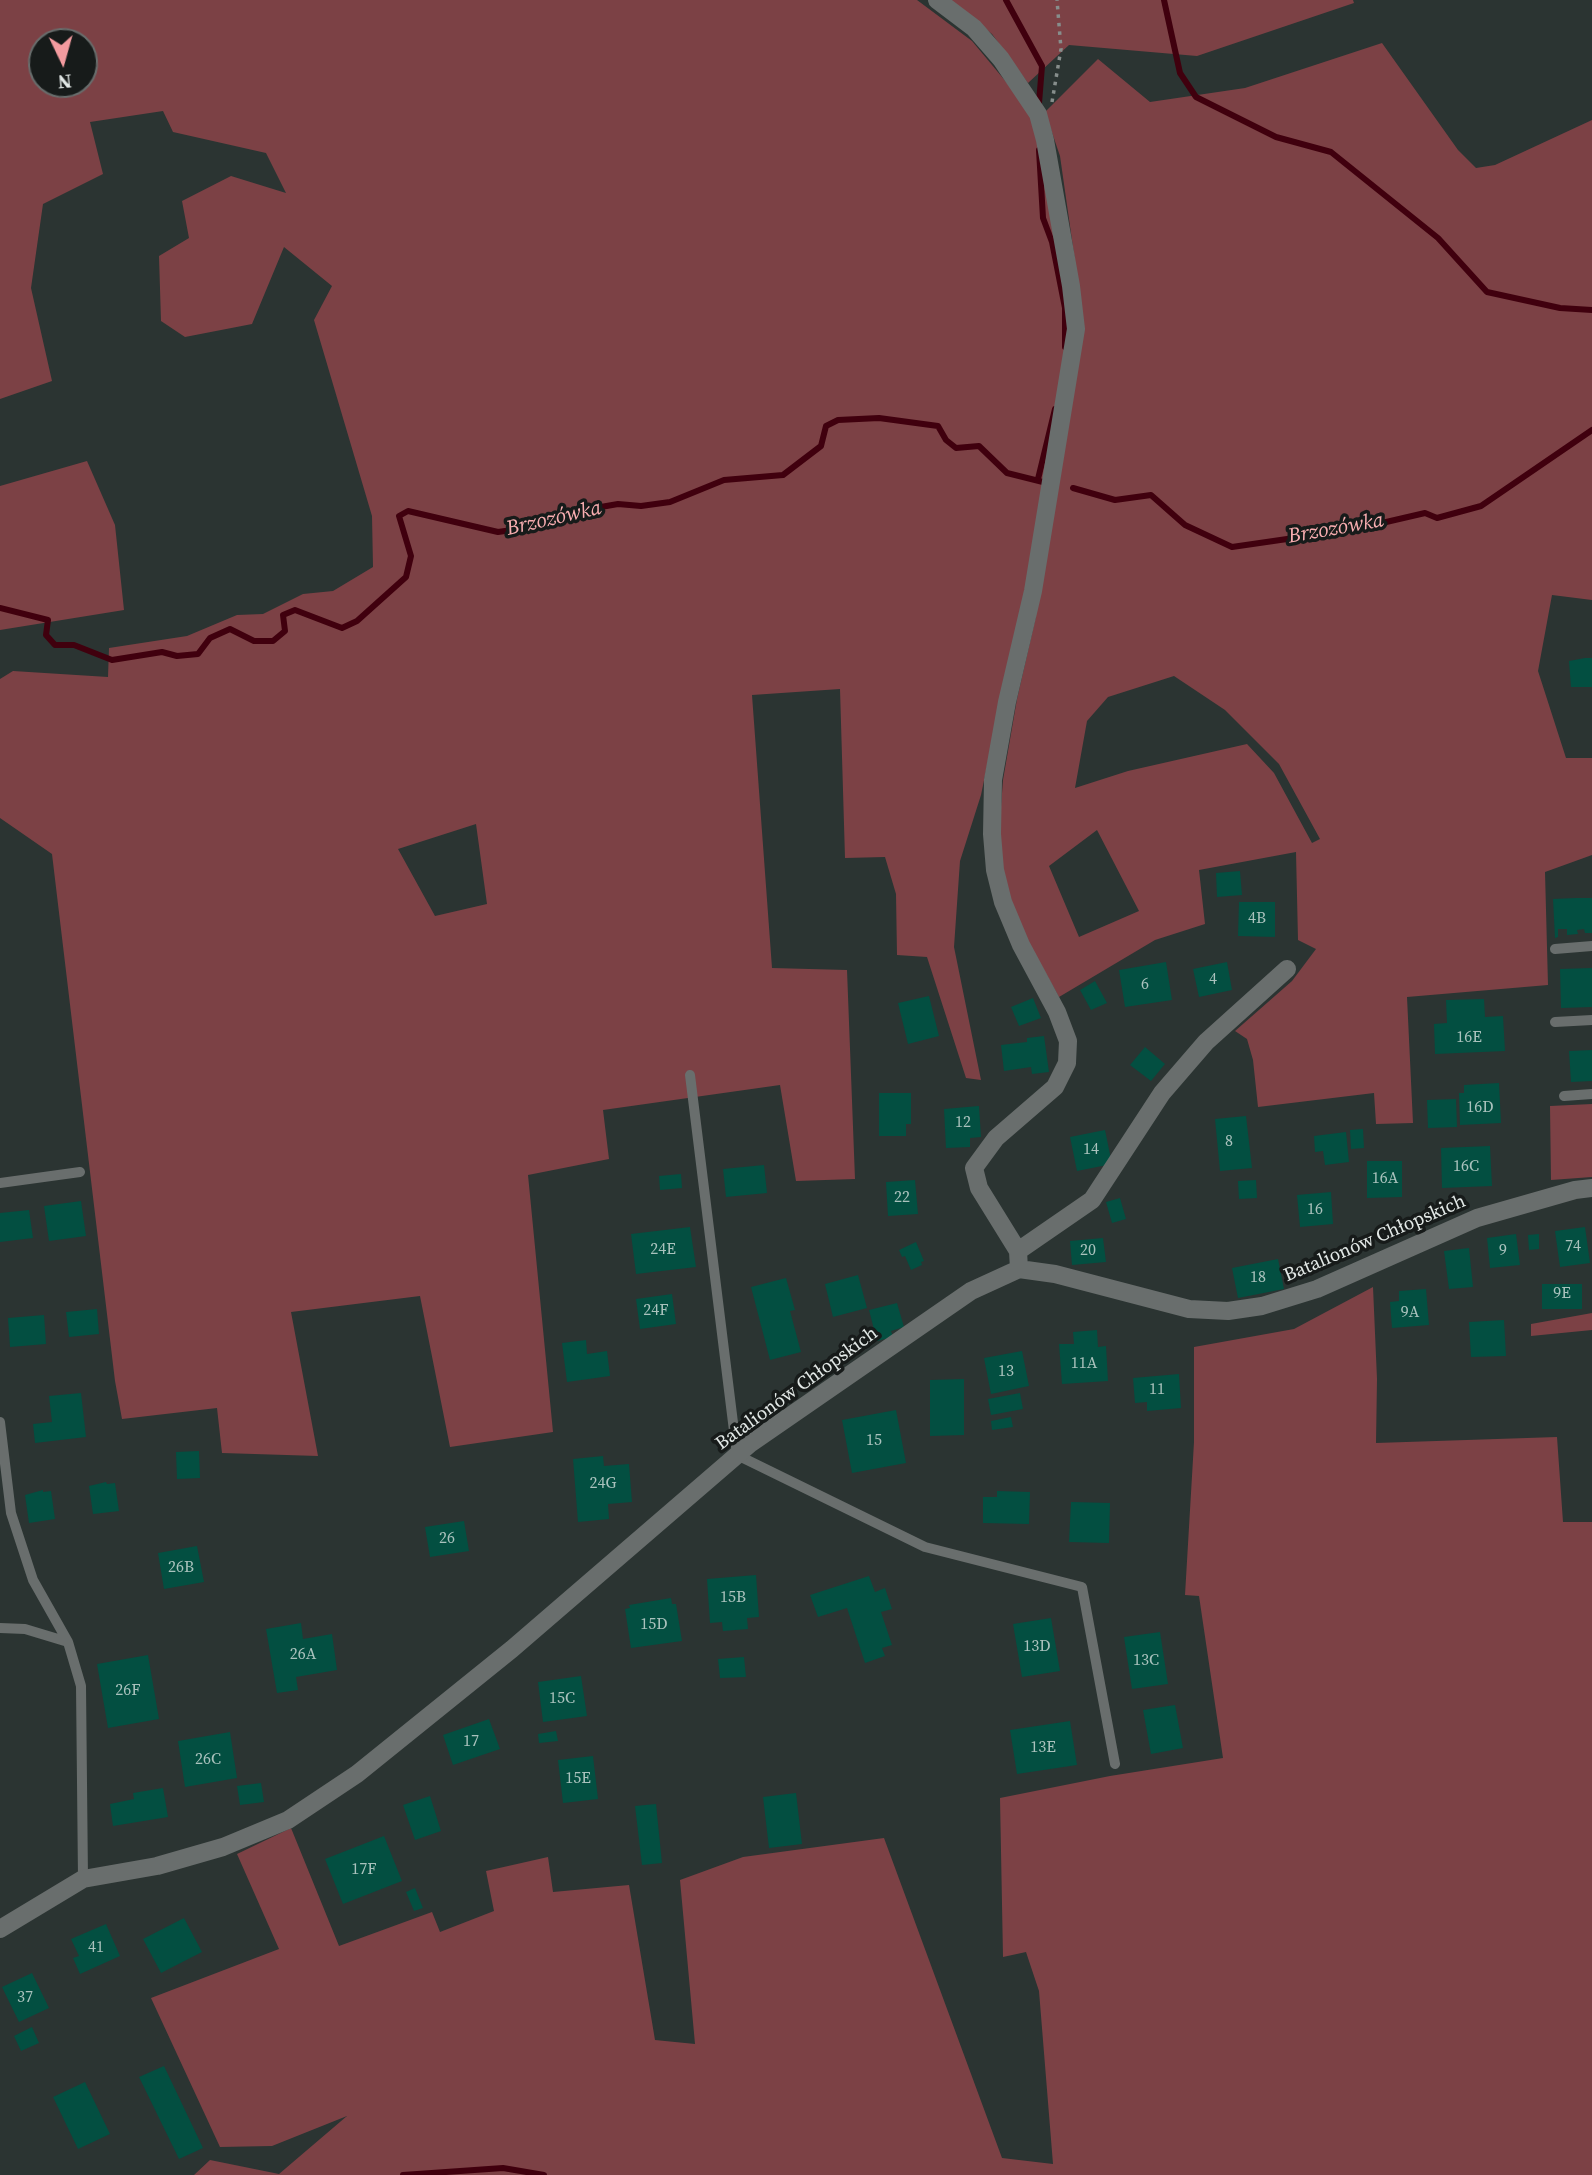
<!DOCTYPE html>
<html>
<head>
<meta charset="utf-8">
<style>
	body { margin:0 }
	#map { position:relative; width:1592px; height:2175px; overflow:hidden; background:#2b3432; font-family:"Source Serif 4",serif }
	canvas { display:block }
	.north { position:absolute; left:28px; top:28px; width:70px; height:70px; box-sizing:border-box; background:#171b1a; border:2px solid #686d6c; border-radius:50%; rotate:175deg; font-size:19px; font-weight:700; line-height:28px; text-align:center; color:#e2e8e6 }
	.north::after { content:''; display:block; margin:auto; width:24px; height:32px; background:#f49b9f; clip-path:polygon(50% 0,100% 100%,50% 72%,0 100%) }
</style>
</head>
<body>
<div id="map">
<canvas width="1592" height="2175"></canvas>
<div class="north">N</div>
</div>
<script>
const context = document.querySelector('canvas').getContext('2d');
context.lineJoin = 'round';
function paint(path, color) {
  context.fillStyle = color;
  context.fill(path, 'evenodd');
}
function shape(rows) {
  const path = new Path2D();
  for (const r of rows) {
    path.moveTo(r[0], r[1]);
    for (let i = 2; i < r.length; i += 2) path.lineTo(r[i], r[i + 1]);
  }
  return path;
}
function strokePath(path, color, width, dash) {
  context.strokeStyle = color;
  context.lineWidth = width;
  context.lineCap = dash ? 'butt' : 'round';
  context.setLineDash(dash || []);
  context.stroke(path);
}
function label(font, color, halo, rows, align = 'center') {
  context.font = font + ' "Source Serif 4",serif';
  context.lineWidth = 7;
  context.setLineDash([]);
  context.textBaseline = 'middle';
  context.strokeStyle = halo;
  context.fillStyle = color;
  for (const [text, x, y, turn = 0] of rows) {
    context.save();
    context.translate(x, y);
    context.rotate((+turn || 0) * Math.PI / 180);
    context.textAlign = isNaN(turn) ? turn : align;
    if (halo) context.strokeText(text, 0, 0);
    context.fillText(text, 0, 0);
    context.restore();
  }
}
const green = shape([
	[0,0,917,0,972,41,1017,95,1038,127,1075,261,1060,156,1045,112,1098,59,1150,102,1245,88,1382,43,1458,150,1476,168,1495,165,1592,120,1592,600,1552,595,1538,671,1566,758,1592,758,1592,855,1545,872,1548,985,1407,997,1413,1123,1376,1124,1374,1093,1258,1107,1253,1060,1247,1039,1235,1031,1292,981,1316,949,1298,940,1296,852,1199,870,1205,924,1155,940,1059,997,1027,940,1009,901,1001,869,999,833,1003,780,1017,699,1036,616,1014,636,981,795,960,861,954,947,981,1080,966,1078,927,957,897,955,896,894,885,857,845,858,840,689,752,695,772,968,847,970,855,1179,796,1181,780,1085,603,1110,609,1159,528,1175,553,1432,450,1447,420,1296,291,1312,318,1456,222,1453,217,1408,122,1419,115,1381,52,854,0,818,0,679,13,671,108,677,109,648,187,636,237,615,263,614,303,594,333,591,373,567,372,516,314,320,332,286,284,247,252,324,185,337,161,321,159,256,189,238,182,201,231,176,286,193,266,153,173,132,163,111,90,122,103,174,43,204,31,288,52,381,0,399],
	[42,42,84,42,84,84,42,84],
	[1174,676,1225,710,1279,764,1320,839,1312,843,1274,773,1247,744,1128,771,1075,788,1087,721,1108,697],
	[476,824,487,904,435,916,398,849],
	[1097,830,1139,911,1079,937,1049,866],
	[949,0,1353,0,1354,3,1197,56,1069,45,1028,83,992,34],
	[87,461,115,525,124,610,0,630,0,486],
	[1592,1104,1592,1177,1551,1180,1550,1106],
	[1373,1287,1377,1379,1376,1443,1557,1437,1563,1522,1592,1522,1592,2175,194,2175,210,2160,279,2174,347,2116,272,2146,220,2147,151,1998,279,1949,237,1854,291,1828,339,1946,432,1912,440,1932,494,1911,486,1871,548,1857,553,1892,629,1885,655,2040,695,2044,680,1880,743,1857,884,1838,1002,2158,1053,2164,1039,1991,1026,1952,1003,1957,1000,1798,1110,1776,1223,1758,1199,1596,1185,1595,1194,1442,1194,1347,1294,1329],
	[1592,1313,1592,1330,1531,1336,1531,1324]
]);
const stream = shape([
	[1006,0,1042,66,1039,103],
	[1164,0,1180,73,1196,97,1276,137,1331,152,1438,238,1487,292,1560,308,1592,310],
	[1039,150,1043,218,1052,242,1065,308,1065,347],
	[1038,479,1055,409],
	[1073,488,1115,500,1151,495,1185,525,1232,547,1356,529,1425,513,1437,518,1481,506,1592,430],
	[0,608,48,620,46,635,55,645,74,645,112,660,162,652,177,656,198,654,210,638,230,629,254,641,273,641,285,631,283,615,295,610,342,628,357,621,406,577,411,556,399,516,408,511,498,532,533,527,595,508,618,504,641,506,670,502,724,480,783,475,821,446,826,426,838,420,879,418,938,426,946,440,956,448,979,446,1007,473,1043,482],
	[403,2175,503,2168,544,2175]
]);
const building = shape([
	[1585,658,1592,658,1592,687,1571,687,1569,661],
	[1240,871,1242,895,1217,897,1216,873],
	[1576,898,1592,898,1592,933,1585,933,1584,929,1577,930,1578,934,1567,935,1567,929,1558,929,1558,937,1555,938,1553,899],
	[1239,902,1275,902,1275,937,1238,936],
	[1166,962,1172,1000,1125,1007,1119,970],
	[1227,962,1232,990,1199,997,1193,969],
	[1592,968,1592,1007,1561,1008,1560,969],
	[1095,981,1107,1003,1091,1010,1080,990],
	[929,996,939,1036,908,1044,898,1003],
	[1033,998,1041,1018,1019,1026,1011,1007],
	[1484,999,1485,1017,1503,1016,1505,1051,1435,1054,1434,1024,1447,1023,1446,1000],
	[1044,1036,1049,1072,1032,1074,1031,1067,1004,1071,1001,1045,1027,1042,1027,1038],
	[1145,1047,1165,1064,1151,1081,1130,1065],
	[1592,1050,1592,1081,1571,1082,1569,1051],
	[1499,1083,1501,1123,1460,1125,1459,1093,1464,1093,1464,1085],
	[879,1093,911,1093,911,1124,906,1124,906,1136,879,1136],
	[1456,1099,1457,1127,1428,1128,1427,1100],
	[979,1106,981,1137,970,1138,970,1147,946,1148,944,1109],
	[1246,1116,1252,1168,1220,1171,1215,1119],
	[1363,1129,1364,1148,1351,1149,1350,1130],
	[1105,1130,1112,1164,1077,1171,1070,1137],
	[1346,1132,1349,1162,1325,1165,1323,1151,1315,1152,1314,1136],
	[1490,1146,1492,1186,1442,1188,1441,1148],
	[1367,1161,1402,1161,1402,1197,1367,1198],
	[764,1165,767,1193,726,1197,723,1169],
	[681,1174,682,1188,660,1190,659,1176],
	[915,1180,918,1214,888,1216,886,1182],
	[1256,1180,1257,1198,1239,1199,1238,1181],
	[1331,1192,1333,1224,1300,1227,1297,1195],
	[1120,1198,1126,1219,1112,1223,1106,1202],
	[81,1201,86,1236,49,1241,44,1206],
	[29,1210,33,1238,0,1242,0,1213],
	[690,1227,696,1267,636,1274,631,1234],
	[1585,1227,1590,1263,1560,1267,1555,1231],
	[1516,1234,1520,1265,1490,1268,1487,1238],
	[1539,1234,1539,1249,1529,1250,1528,1235],
	[1103,1238,1106,1262,1072,1265,1070,1241],
	[916,1242,924,1261,921,1262,922,1265,911,1270,905,1256,902,1257,899,1250],
	[1469,1248,1473,1287,1449,1289,1444,1251],
	[1278,1259,1284,1289,1238,1298,1232,1268],
	[858,1275,867,1308,833,1317,825,1284],
	[786,1278,795,1310,790,1311,801,1352,770,1360,751,1287],
	[1542,1284,1582,1284,1582,1309,1542,1309],
	[1426,1289,1429,1325,1392,1328,1390,1302,1399,1301,1399,1291],
	[672,1294,676,1324,640,1329,636,1299],
	[897,1303,904,1327,891,1331,893,1337,877,1341,869,1310],
	[97,1309,99,1334,69,1337,66,1312],
	[44,1315,46,1344,10,1347,8,1318],
	[1504,1320,1506,1356,1471,1357,1469,1322],
	[1097,1330,1098,1347,1106,1346,1108,1381,1062,1384,1059,1344,1074,1344,1073,1332],
	[586,1340,587,1354,607,1351,610,1376,567,1382,562,1343],
	[1022,1351,1029,1386,991,1394,984,1358],
	[1179,1374,1181,1408,1147,1411,1147,1402,1135,1403,1133,1378],
	[964,1379,964,1435,930,1436,930,1380],
	[81,1393,86,1437,35,1443,33,1424,52,1422,49,1396],
	[1020,1393,1023,1409,991,1415,988,1399],
	[896,1410,906,1463,852,1473,842,1420],
	[1011,1417,1013,1427,992,1430,991,1421],
	[199,1451,200,1478,177,1479,176,1452],
	[603,1456,604,1466,629,1464,632,1502,608,1504,609,1519,578,1522,573,1459],
	[106,1482,107,1484,115,1483,119,1511,93,1514,89,1486],
	[43,1490,43,1492,51,1491,55,1519,29,1523,25,1495],
	[997,1491,1030,1492,1029,1524,983,1523,983,1497,997,1497],
	[1071,1502,1110,1503,1109,1543,1069,1542],
	[464,1521,469,1551,430,1557,425,1527],
	[197,1546,204,1582,164,1589,158,1553],
	[756,1575,759,1617,747,1618,748,1629,723,1631,722,1622,710,1623,707,1579],
	[869,1576,875,1592,885,1588,892,1609,881,1612,892,1645,882,1648,885,1656,865,1663,847,1608,818,1617,810,1595],
	[671,1598,672,1604,676,1604,682,1641,631,1648,625,1609,630,1608,629,1605],
	[1051,1618,1060,1671,1022,1677,1013,1624],
	[301,1623,303,1639,332,1634,337,1670,296,1677,298,1690,277,1693,266,1629],
	[1160,1632,1168,1684,1132,1689,1124,1637],
	[148,1655,159,1719,108,1728,97,1664],
	[744,1657,746,1677,720,1678,718,1659],
	[581,1676,587,1716,543,1722,538,1682],
	[1175,1705,1183,1748,1151,1754,1143,1710],
	[489,1719,500,1749,453,1765,443,1735],
	[1070,1721,1077,1765,1017,1774,1010,1730],
	[556,1731,558,1741,539,1743,538,1734],
	[230,1732,237,1778,185,1787,178,1741],
	[593,1756,598,1799,563,1803,558,1760],
	[261,1783,264,1802,240,1805,237,1786],
	[163,1788,168,1817,113,1826,110,1804,134,1799,133,1793],
	[796,1793,802,1844,769,1848,763,1797],
	[430,1796,441,1831,415,1840,403,1805],
	[656,1804,662,1863,642,1865,635,1806],
	[384,1836,402,1881,343,1904,325,1859],
	[415,1888,423,1908,414,1911,406,1892],
	[184,1918,202,1952,161,1973,143,1939],
	[106,1924,120,1956,80,1974,73,1958,79,1956,71,1939],
	[32,1973,49,2008,19,2022,2,1987],
	[32,2027,39,2043,21,2051,14,2036],
	[164,2066,203,2148,179,2159,139,2077],
	[85,2082,110,2134,78,2149,53,2097]
]);
const path = shape([
	[1052,102,1061,49,1057,0]
]);
const service = shape([
	[1555,949,1592,946],
	[1555,1022,1592,1020],
	[690,1075,737,1455,925,1547,1082,1587,1115,1764],
	[1564,1096,1592,1094],
	[0,1183,80,1172],
	[0,1422,11,1513,33,1580,68,1642],
	[0,1628,25,1629,68,1642,81,1686,83,1879]
]);
const minor = shape([
	[937,0,974,28,1001,59,1038,114,1045,140,1071,286,1076,329,1033,591,1007,702,993,780,992,834,995,870,1003,902,1021,945,1057,1012,1068,1041,1067,1063,1055,1087,996,1138,974,1168,979,1188,1018,1251,1019,1269],
	[1018,1251,1092,1200,1162,1093,1206,1042,1287,969],
	[0,1929,83,1879,157,1866,223,1847,288,1820,357,1774,512,1649,751,1443,971,1291,1019,1269,1055,1274,1189,1309,1228,1311,1262,1306,1317,1289,1477,1218,1575,1190,1592,1188]
]);
const numberNames = [
	["4B",1257,919],
	["4",1213,980],
	["6",1145,985],
	["16E",1469,1038],
	["16D",1480,1108],
	["12",963,1123],
	["8",1229,1142],
	["14",1091,1150],
	["16C",1466,1167],
	["16A",1385,1179],
	["22",902,1198],
	["16",1315,1210],
	["74",1573,1247],
	["24E",663,1250],
	["20",1088,1251],
	["9",1503,1251],
	["18",1258,1278],
	["9E",1562,1294],
	["24F",656,1311],
	["9A",1410,1313],
	["11A",1084,1364],
	["13",1006,1372],
	["11",1157,1390],
	["15",874,1441],
	["24G",603,1484],
	["26",447,1539],
	["26B",181,1568],
	["15B",733,1598],
	["15D",654,1625],
	["13D",1037,1647],
	["26A",303,1655],
	["13C",1146,1661],
	["26F",128,1691],
	["15C",562,1699],
	["17",471,1742],
	["13E",1043,1748],
	["26C",208,1760],
	["15E",578,1779],
	["17F",364,1870],
	["41",96,1948],
	["37",25,1998]
];
const streetNames = [
	["Batalionów Chłopskich",1375,1239,-23],
	["Batalionów Chłopskich",797,1389,-36]
];
const waterNames = [
	["Brzozówka",554,519,-13],
	["Brzozówka",1336,529,-10]
];
paint(green, '#7c4145');
strokePath(stream, '#40000e', 6);
paint(building, '#034f41');
strokePath(path, '#878e8c', 3.5, [3.5, 5]);
strokePath(service, '#696e6d', 10);
strokePath(minor, '#696e6d', 18);
label('16px', '#aac2bd', null, numberNames);
label('19px', '#e2e8e6', '#171b1a', streetNames);
label('italic 21px', '#f9aeb1', '#171b1a', waterNames);
</script>
</body>
</html>
